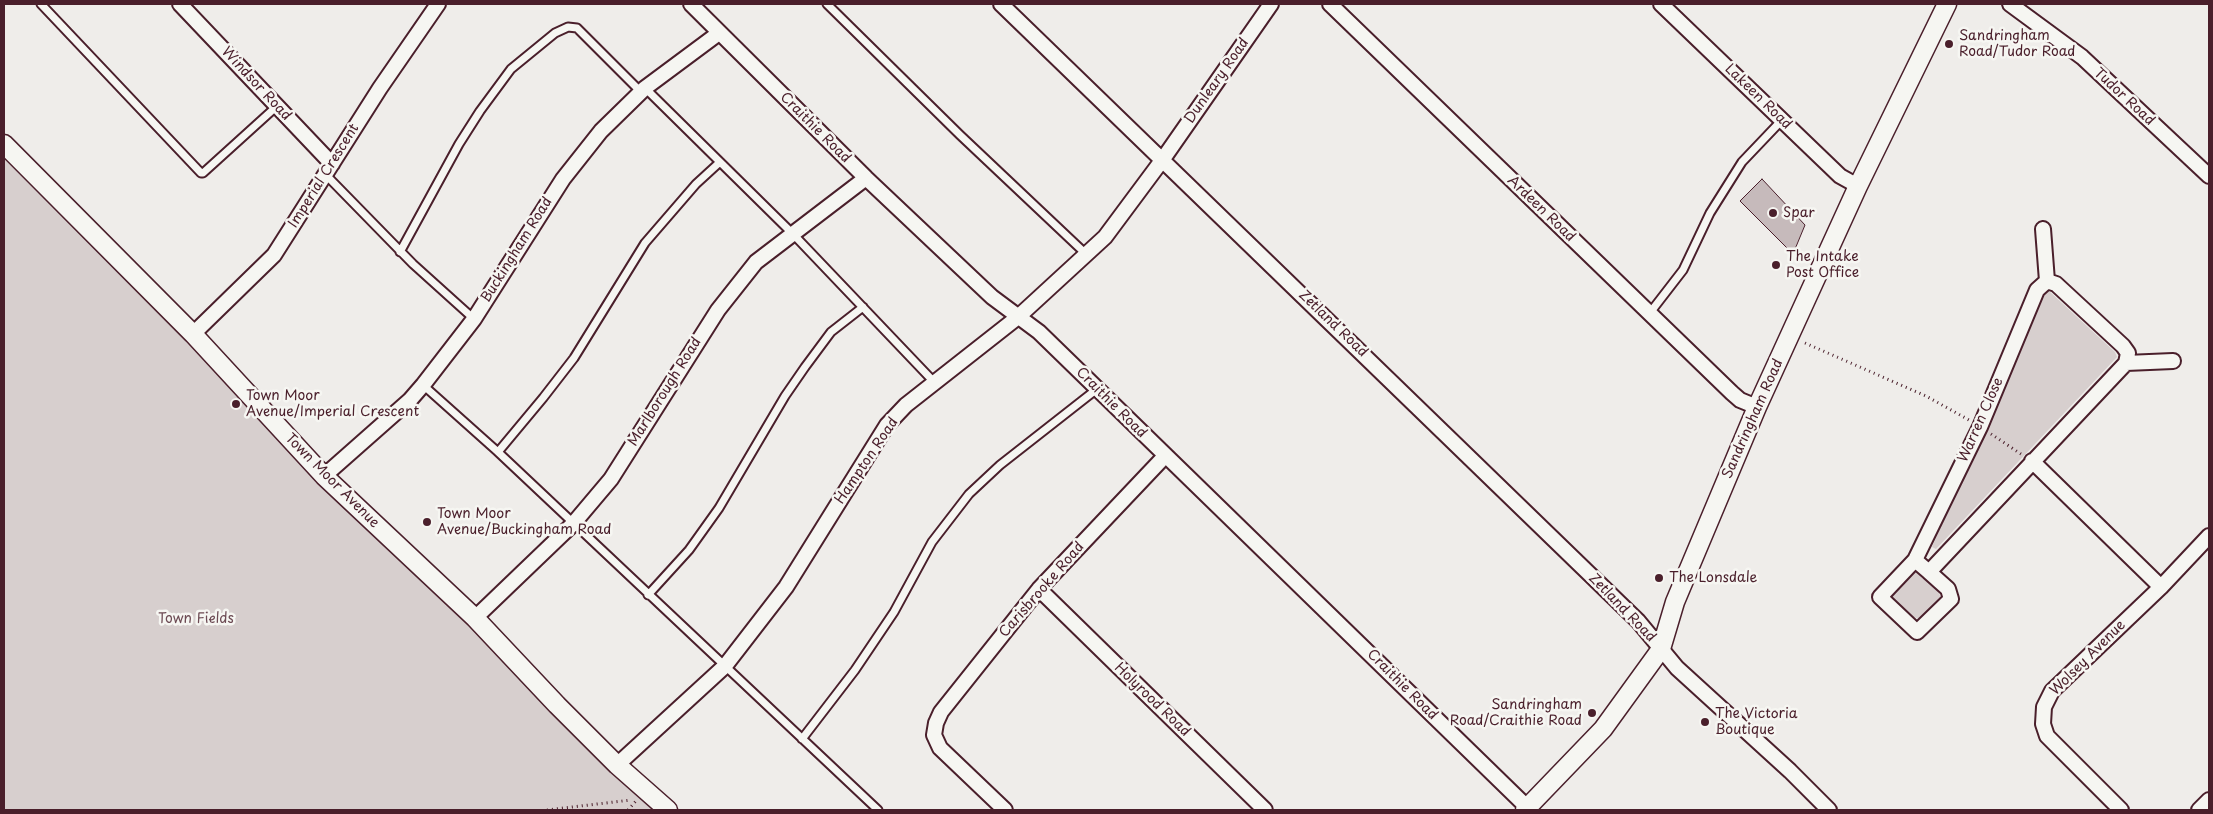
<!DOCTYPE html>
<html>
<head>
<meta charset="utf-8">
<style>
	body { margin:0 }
	#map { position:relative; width:2213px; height:814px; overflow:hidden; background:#efedea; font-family:"Playpen Sans",sans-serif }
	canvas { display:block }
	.frame { position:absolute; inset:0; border:5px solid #4a1f2b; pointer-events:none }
</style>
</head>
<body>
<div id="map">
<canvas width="2213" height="814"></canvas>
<div class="frame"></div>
</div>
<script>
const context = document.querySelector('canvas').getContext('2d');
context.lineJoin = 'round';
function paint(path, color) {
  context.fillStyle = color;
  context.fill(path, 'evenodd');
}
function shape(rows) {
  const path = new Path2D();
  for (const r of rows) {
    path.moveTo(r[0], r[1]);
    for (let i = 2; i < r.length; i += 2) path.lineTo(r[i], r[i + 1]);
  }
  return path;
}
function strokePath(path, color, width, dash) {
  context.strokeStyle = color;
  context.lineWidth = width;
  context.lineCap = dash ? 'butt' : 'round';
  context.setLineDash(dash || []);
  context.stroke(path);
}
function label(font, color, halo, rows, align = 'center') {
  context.font = font + ' "Playpen Sans",sans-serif';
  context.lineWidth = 5;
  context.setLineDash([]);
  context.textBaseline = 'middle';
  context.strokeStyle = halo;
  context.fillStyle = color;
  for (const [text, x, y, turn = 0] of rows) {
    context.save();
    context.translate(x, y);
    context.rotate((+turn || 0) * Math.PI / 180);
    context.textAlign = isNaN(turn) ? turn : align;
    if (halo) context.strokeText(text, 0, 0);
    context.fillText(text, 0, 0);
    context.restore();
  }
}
const green = shape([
	[4,159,193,334,668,810,4,810],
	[2049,291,2115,352,2117,357,1936,549,1932,547,2042,294],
	[1918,569,1938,591,1941,598,1920,619,1909,616,1892,600,1894,591,1912,570]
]);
const building = shape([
	[1762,179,1805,225,1793,254,1740,201,1762,179]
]);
const path = shape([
	[1805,343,1926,396,1969,420],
	[1991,434,2021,454],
	[547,810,631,800],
	[628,810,636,801]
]);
const service = shape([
	[41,4,201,173,203,173,277,106],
	[827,4,960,135,1086,254],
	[645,88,793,234,935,383],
	[326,175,413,264,474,319],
	[400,252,459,144,480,111,511,69,555,33,568,27,577,28,641,92],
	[1649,314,1683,270,1710,213,1742,162,1782,120],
	[423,385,498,452,878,810],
	[498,452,543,398,574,358,645,243,696,184,720,162],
	[648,595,689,550,719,508,785,396,805,367,831,332,863,307],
	[802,739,855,670,894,612,932,542,969,494,1000,465,1097,389]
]);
const minor = shape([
	[180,4,332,164],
	[691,4,866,178,992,297,1039,332,1530,810],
	[1001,4,1638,621,1677,668,1790,771,1829,810],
	[1330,4,1732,393,1740,400,1757,407],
	[1661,4,1840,176,1858,186],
	[2010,4,2082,57,2209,176],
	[2043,229,2047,281],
	[2047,281,2056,284,2123,346,2128,353,2126,363,1929,572,1915,560,1980,427,2037,290,2047,281],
	[193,334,274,255,380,88,438,4],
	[2126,363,2173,361],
	[2032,461,2161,587],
	[324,476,410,400,423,385,474,319,563,179,601,131,645,88,719,33],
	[1915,560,1880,597,1917,632,1951,599,1948,589,1929,572],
	[1039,589,1265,810],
	[475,618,573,524,611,479,718,310,756,262,866,178],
	[617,765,725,666,786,587,887,425,906,405,1018,317,1105,237,1163,159,1271,4],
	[1005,810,940,748,934,735,936,723,941,712,1039,589,1165,456],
	[2121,810,2047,736,2043,724,2044,707,2052,691,2161,587,2209,536],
	[2199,810,2209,800]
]);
const tertiary = shape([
	[4,144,193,334,324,476,475,618,557,705,617,765,668,810],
	[1525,810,1603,729,1661,649,1675,602,1757,407,1858,186,1947,4]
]);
const markers = [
	[1949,44,5,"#4a1f2b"],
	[1773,213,5,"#4a1f2b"],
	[1776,265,5,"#4a1f2b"],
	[236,404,5,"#4a1f2b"],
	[427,522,5,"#4a1f2b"],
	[1659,578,5,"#4a1f2b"],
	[1592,713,5,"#4a1f2b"],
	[1705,722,5,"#4a1f2b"]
];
const poiNames = [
	["Sandringham",1959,36],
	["Road/Tudor Road",1959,52],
	["Spar",1783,213],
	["The Intake",1786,257],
	["Post Office",1786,273],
	["Town Moor",246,396],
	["Avenue/Imperial Crescent",246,412],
	["Town Moor",437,514],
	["Avenue/Buckingham Road",437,530],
	["The Lonsdale",1669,578],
	["Sandringham",1582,705,"right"],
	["Road/Craithie Road",1582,721,"right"],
	["The Victoria",1715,714],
	["Boutique",1715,730]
];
const streetNames = [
	["Dunleary Road",1217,81,-55],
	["Windsor Road",256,84,47],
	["Lakeen Road",1758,97,44],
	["Tudor Road",2124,97,43],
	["Craithie Road",815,128,45],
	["Imperial Crescent",324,176,-58],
	["Ardeen Road",1541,209,44],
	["Buckingham Road",517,250,-58],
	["Zetland Road",1333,324,44],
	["Marlborough Road",665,392,-58],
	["Craithie Road",1111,403,45],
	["Sandringham Road",1753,419,-66],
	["Warren Close",1981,420,-66],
	["Hampton Road",867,461,-56],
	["Town Moor Avenue",332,481,45],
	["Carisbrooke Road",1042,590,-49],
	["Zetland Road",1622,608,46],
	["Wolsey Avenue",2088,658,-45],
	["Craithie Road",1402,685,45],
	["Holyrood Road",1152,700,44]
];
const parkNames = [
	["Town Fields",196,619]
];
paint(green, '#d7cfce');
paint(building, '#c6babb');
strokePath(building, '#4a1f2b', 1);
strokePath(service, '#4a1f2b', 11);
strokePath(minor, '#4a1f2b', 18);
strokePath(tertiary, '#4a1f2b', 21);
strokePath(path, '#4a1f2b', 3, [1, 4]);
strokePath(service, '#f6f6f2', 7);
strokePath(minor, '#f6f6f2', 14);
strokePath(tertiary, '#f6f6f2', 18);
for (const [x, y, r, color] of markers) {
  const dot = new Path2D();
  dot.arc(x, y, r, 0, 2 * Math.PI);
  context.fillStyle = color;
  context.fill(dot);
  strokePath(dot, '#f6f6f2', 2);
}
label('14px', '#4a1f2b', '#f6f6f2', poiNames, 'left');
label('14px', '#4a1f2b', '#f6f6f2', streetNames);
label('14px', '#6d4b54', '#f6f6f2', parkNames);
</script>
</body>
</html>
